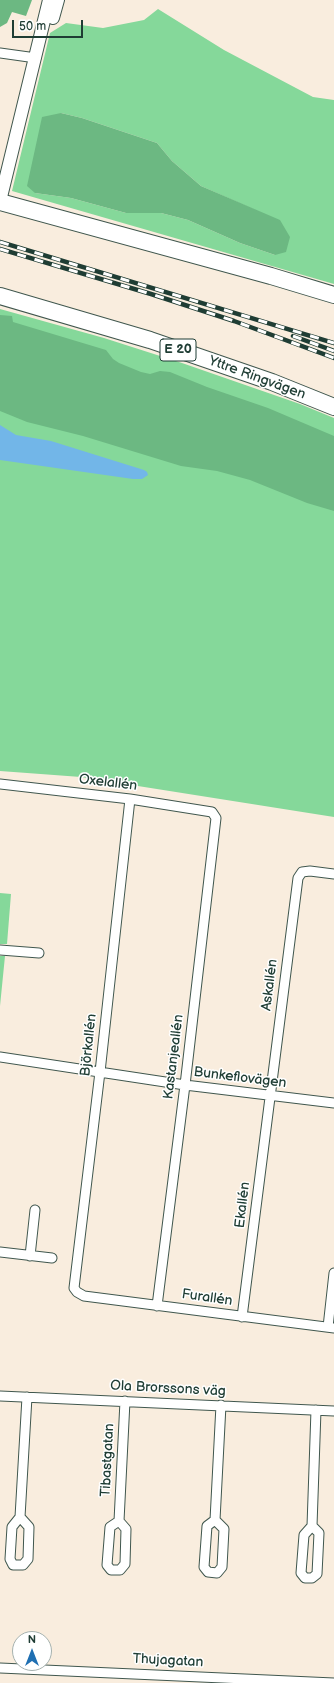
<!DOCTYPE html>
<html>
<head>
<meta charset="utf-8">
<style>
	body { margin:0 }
	#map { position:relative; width:334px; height:1683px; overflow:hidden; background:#f9edde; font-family:"Balsamiq Sans",sans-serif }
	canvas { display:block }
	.north { position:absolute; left:12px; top:1631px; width:40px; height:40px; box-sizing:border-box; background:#fff; border:1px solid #a5b1ae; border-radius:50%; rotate:0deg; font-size:11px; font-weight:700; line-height:16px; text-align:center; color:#1f3d34 }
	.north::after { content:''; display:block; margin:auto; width:14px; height:18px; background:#1f6fb2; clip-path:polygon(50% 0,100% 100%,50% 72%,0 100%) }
	.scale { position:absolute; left:12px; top:20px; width:71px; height:18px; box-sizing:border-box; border:2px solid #1f3d34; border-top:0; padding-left:5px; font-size:12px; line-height:14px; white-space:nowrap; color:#1f3d34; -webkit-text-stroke:3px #fff; paint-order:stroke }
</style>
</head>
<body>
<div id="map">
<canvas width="334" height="1683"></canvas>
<div class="north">N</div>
<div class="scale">50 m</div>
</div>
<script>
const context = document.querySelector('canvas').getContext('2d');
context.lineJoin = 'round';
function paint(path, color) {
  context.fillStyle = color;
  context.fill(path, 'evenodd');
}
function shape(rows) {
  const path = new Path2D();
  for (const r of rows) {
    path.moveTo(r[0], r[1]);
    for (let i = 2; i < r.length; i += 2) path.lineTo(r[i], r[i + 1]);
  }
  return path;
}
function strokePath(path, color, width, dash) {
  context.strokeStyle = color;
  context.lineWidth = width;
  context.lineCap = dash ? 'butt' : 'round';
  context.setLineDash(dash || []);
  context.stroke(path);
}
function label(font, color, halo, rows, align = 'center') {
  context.font = font + ' "Balsamiq Sans",sans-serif';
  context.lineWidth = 3;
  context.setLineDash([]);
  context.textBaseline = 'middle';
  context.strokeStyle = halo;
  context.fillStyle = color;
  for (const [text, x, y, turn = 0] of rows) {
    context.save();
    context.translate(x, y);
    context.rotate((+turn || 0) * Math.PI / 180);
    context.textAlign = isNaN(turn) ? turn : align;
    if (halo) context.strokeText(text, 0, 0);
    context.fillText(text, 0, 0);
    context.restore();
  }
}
const green = shape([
	[158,9,224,50,313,97,334,100,334,284,12,191,50,33,66,23,103,28,144,20],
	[61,113,82,118,157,143,172,161,201,186,280,221,275,255,240,243,188,220,161,213,126,213,71,198,35,193],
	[0,309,104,338,182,363,300,404,334,418,334,817,81,777,0,771],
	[0,893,11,894,7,944,0,944],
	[0,956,5,956,0,1006]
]);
const forest = shape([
	[0,0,32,0,26,16,12,12,7,23,0,27],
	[61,113,82,118,157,143,172,161,201,186,280,220,290,237,286,252,275,255,240,243,188,220,161,213,126,213,71,198,35,193,27,186,42,117],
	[0,315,12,316,13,322,106,350,113,359,119,363,141,372,150,374,160,371,170,372,207,387,268,408,334,436,334,511,307,503,250,480,217,471,181,466,83,436,27,422,0,411]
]);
const water = shape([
	[0,425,16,435,51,441,144,470,147,472,148,475,142,479,133,479,0,460]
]);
const street = shape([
	[0,53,36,58],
	[0,784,130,799,212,812,216,818,185,1085,157,1306],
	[130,799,100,1072,74,1288,77,1292,84,1296,334,1328],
	[0,950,39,953],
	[0,1057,185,1085,334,1103],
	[0,1252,52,1258],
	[30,1256,35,1210],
	[242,1317,298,878,302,872,310,871,334,874],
	[328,1327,334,1273],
	[0,1396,334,1411],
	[20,1517,29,1527,28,1559,23,1565,13,1565,10,1559,12,1527,20,1517,27,1397],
	[215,1520,224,1529,222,1567,217,1573,208,1572,204,1567,207,1526,215,1520,221,1405],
	[119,1521,126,1529,125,1564,120,1570,111,1570,107,1565,110,1527,119,1521,125,1401],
	[312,1526,319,1533,317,1574,312,1578,305,1578,301,1573,304,1535,312,1526,316,1410],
	[0,1668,334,1683]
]);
const secondary = shape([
	[53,18,58,0],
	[0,201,49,0]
]);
const highway = shape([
	[0,202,271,276,334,295],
	[0,296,150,340,272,382,334,407]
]);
const rail = shape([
	[0,242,334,343],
	[0,249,151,294,234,321,334,358],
	[293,336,334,351]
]);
const shields = [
	[178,350,36]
];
const shieldNames = [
	["E 20",178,350]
];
const streetNames = [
	["Yttre Ringvägen",257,378,20],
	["Oxelallén",108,783,7],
	["Askallén",270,985,-83],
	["Björkallén",89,1045,-84],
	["Kastanjeallén",174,1057,-83],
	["Bunkeflovägen",240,1078,7],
	["Ekallén",243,1205,-83],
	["Furallén",207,1298,8],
	["Ola Brorssons väg",168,1389,3],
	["Tibastgatan",108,1460,-87],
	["Thujagatan",168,1661,3]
];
paint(green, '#85d89a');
paint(forest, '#6cb882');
paint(water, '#72b6e8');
strokePath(street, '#40574e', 11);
strokePath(secondary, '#40574e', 14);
strokePath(highway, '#40574e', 18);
strokePath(street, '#fff', 9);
strokePath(secondary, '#fff', 12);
strokePath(highway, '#fff', 16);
strokePath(rail, '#1f3d34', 4.5);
strokePath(rail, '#fff', 3, [9]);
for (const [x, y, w] of shields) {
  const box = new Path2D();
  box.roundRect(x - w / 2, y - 11, w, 22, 3);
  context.fillStyle = '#fff';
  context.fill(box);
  strokePath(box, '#1f3d34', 1);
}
label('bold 13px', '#1f3d34', null, shieldNames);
label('14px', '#1f3d34', '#fff', streetNames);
</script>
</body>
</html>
